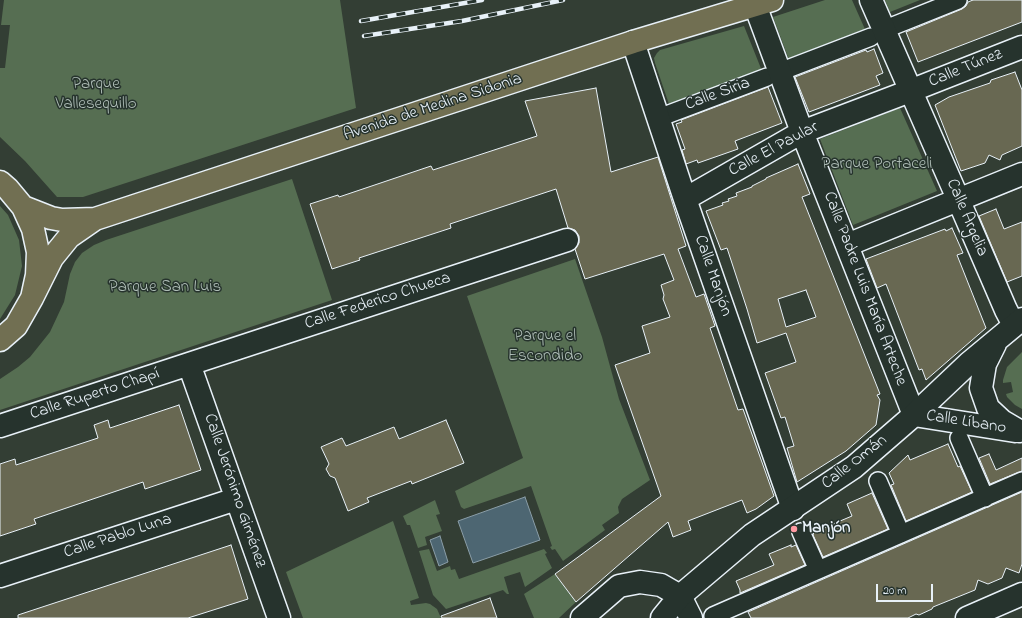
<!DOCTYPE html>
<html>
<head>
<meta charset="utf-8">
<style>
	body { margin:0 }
	#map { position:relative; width:1022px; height:618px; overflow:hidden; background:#333e34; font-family:"Indie Flower",sans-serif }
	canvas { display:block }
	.scale { position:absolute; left:876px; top:584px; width:57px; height:18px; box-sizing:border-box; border:2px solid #e8f1f8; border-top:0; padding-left:5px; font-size:12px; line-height:14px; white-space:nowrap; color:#e8f1f8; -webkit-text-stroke:3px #26332d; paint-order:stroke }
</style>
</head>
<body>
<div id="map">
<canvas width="1022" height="618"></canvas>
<div class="scale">20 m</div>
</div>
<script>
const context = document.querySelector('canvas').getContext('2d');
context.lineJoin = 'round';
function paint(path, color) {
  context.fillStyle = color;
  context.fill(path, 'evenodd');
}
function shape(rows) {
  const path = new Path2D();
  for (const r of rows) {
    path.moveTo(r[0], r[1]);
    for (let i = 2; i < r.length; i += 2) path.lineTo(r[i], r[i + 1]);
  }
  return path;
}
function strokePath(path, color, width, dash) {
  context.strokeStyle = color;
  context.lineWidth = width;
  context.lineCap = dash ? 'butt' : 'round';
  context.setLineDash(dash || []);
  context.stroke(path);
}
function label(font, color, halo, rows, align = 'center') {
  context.font = font + ' "Indie Flower",sans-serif';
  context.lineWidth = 3;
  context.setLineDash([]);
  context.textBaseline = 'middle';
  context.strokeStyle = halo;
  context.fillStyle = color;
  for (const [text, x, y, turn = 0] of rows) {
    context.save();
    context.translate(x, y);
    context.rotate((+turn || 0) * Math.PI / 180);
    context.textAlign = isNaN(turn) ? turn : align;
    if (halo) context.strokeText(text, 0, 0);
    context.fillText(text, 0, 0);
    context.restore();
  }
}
const green = shape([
	[4,0,340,0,356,108,83,197,57,197,25,161,0,137,0,68,5,68,10,25,1,25],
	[825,0,852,0,868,36,791,65,773,17],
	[885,0,920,0,890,12],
	[744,26,764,76,671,110,655,63,654,58,657,53,660,50],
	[900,108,937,191,853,225,820,139],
	[292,179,332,300,0,410,0,379,18,367,30,357,50,332,64,302,70,274,75,262,82,253,94,245,106,240],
	[0,206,8,215,19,240,22,266,15,295,0,319],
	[575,259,602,337,619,399,650,480,622,499,618,507,619,513,602,525,605,530,563,561,555,549,552,550,550,547,552,546,531,486,464,509,461,507,455,491,523,458,467,296],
	[1022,352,1022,409,1015,405,1007,397,1006,394,1013,392,1011,382,1003,383,1003,380,1007,367],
	[435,500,440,514,436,515,442,531,425,537,427,545,418,548,410,525,407,525,403,516],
	[393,521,419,598,410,601,411,605,426,603,430,604,437,609,441,618,303,618,286,572],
	[429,549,437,571,450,566,451,570,455,569,459,579,544,549,547,553,545,554,552,568,525,587,520,572,504,577,509,594,507,594,503,590,446,609,433,595,419,551],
	[555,574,576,602,559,618,534,618,524,594]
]);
const water = shape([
	[525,497,540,540,473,563,458,521,525,497],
	[440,536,448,562,439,566,430,540,440,536]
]);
const building = shape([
	[973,0,1022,0,1022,22,918,62,906,32,962,9,966,6,968,2,973,0],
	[874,49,883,73,876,76,880,85,809,112,795,77,866,50,867,52,874,49],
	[1015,72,1022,90,1022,146,1002,155,1000,160,989,155,985,163,961,171,935,105,949,97,990,83,991,80,1015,72],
	[768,87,782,123,735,141,738,149,698,163,697,160,686,164,682,150,685,149,676,124,682,122,681,120,768,87],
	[596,88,611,172,658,157,686,246,678,249,696,297,704,294,715,326,710,328,738,410,743,409,774,496,756,509,747,513,742,500,688,521,691,530,673,537,668,522,576,602,555,574,661,496,615,365,650,353,642,326,670,317,663,299,664,295,661,285,674,280,664,254,585,279,575,249,579,243,579,236,575,230,568,228,556,189,450,224,451,228,359,258,360,260,332,269,310,204,338,195,339,197,431,166,433,170,537,136,525,101,596,88],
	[798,164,810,194,802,197,880,394,877,395,880,400,876,425,846,451,797,482,787,448,794,446,785,417,781,418,765,373,796,362,786,333,757,343,747,309,727,248,721,250,706,211,723,205,722,203,729,201,728,199,737,196,736,193,752,187,752,186,766,179,766,178,798,164],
	[806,290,816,317,786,327,778,299,806,290],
	[996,209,1004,229,1022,222,1022,276,1007,282,979,216,996,209],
	[952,228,963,253,957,255,986,328,926,380,922,369,919,370,886,284,877,288,866,259,945,229,946,231,952,228],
	[179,405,201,470,145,489,143,482,34,519,36,524,0,536,0,464,15,459,16,465,98,438,94,425,108,420,110,428,179,405],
	[446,420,464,463,412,484,411,481,367,498,369,502,348,511,335,478,330,476,326,469,329,464,321,447,342,438,346,446,394,427,399,439,446,420],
	[948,444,958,467,960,466,972,492,906,521,891,485,894,484,889,473,908,455,910,460,948,444],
	[989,454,996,470,1022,458,1022,471,990,484,979,458,989,454],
	[1022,492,1022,564,1019,573,1006,568,1002,578,988,584,978,580,975,590,933,607,932,609,919,615,916,614,908,618,751,618,748,612,1022,492],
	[872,493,888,529,823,557,813,535,814,532,852,516,847,504,872,493],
	[231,545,248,599,188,618,18,618,18,615,231,545],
	[791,545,791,547,796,545,805,565,740,593,740,590,736,581,774,565,769,554,791,545],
	[490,598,497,618,442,618,441,616,490,598]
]);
const pedestrian = shape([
	[893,26,958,0],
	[790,68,871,37],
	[669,114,767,77],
	[959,438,985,498],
	[878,481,901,534],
	[801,532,818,570],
	[713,616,1022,481]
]);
const minor = shape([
	[871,0,952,185,1006,310,1014,325],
	[755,5,802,132,914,415],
	[633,42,685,199,793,509],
	[685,199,802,132,910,91,1022,47],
	[847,245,1022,174],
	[189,364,279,618],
	[0,426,567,240],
	[0,576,236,499],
	[680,596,691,618],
	[967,618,1022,594]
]);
const tertiary = shape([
	[995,344,985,364,981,388,988,408,1002,421,1019,431],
	[914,415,1015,431],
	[582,618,619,586,640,582,661,585,680,596],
	[662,618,680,596,752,535,854,467,914,415,969,363,1022,319]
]);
const primary = shape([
	[0,182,8,189,23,207,33,229,38,252,37,275,32,298,16,326,0,340],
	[23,207,51,218,62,220,95,219],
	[32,298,52,258,69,237,95,219,633,42,772,0]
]);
const rail = shape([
	[361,21,482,0],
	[364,36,462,21,563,0]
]);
const markers = [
	[794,529,4,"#ff9aa2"]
];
const streetNames = [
	["Calle Túnez",966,69,-22],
	["Calle Siria",718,95,-20],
	["Avenida de Medina Sidonia",433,108,-18],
	["Calle El Paular",774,150,-28],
	["Calle Argelia",966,218,67],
	["Calle Manjón",712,276,71],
	["Calle Padre Luis María Arteche",864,289,69],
	["Calle Federico Chueca",378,302,-18],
	["Calle Ruperto Chapí",95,395,-18],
	["Calle Líbano",966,423,9],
	["Calle Omán",855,463,-38],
	["Calle Jerónimo Giménez",234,491,71],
	["Calle Pablo Luna",118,537,-18]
];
const parkNames = [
	["Parque",96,85],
	["Vallesequillo",96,105],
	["Parque Portaceli",877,165],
	["Parque San Luis",165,288],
	["Parque el",545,337],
	["Escondido",545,357]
];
const poiNames = [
	["Manjón",802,529]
];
paint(green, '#566e52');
paint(water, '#4d6672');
strokePath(water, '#8b9ea8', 1);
paint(building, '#686852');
strokePath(building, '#e8f1f8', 1);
strokePath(pedestrian, '#e8f1f8', 20);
strokePath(minor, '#e8f1f8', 25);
strokePath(tertiary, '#e8f1f8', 25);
strokePath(primary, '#e8f1f8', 25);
strokePath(pedestrian, '#26332d', 17);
strokePath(minor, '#26332d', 22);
strokePath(tertiary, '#26332d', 22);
strokePath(primary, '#716f52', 22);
strokePath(rail, '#e8f1f8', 4.5);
strokePath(rail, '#26332d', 3, [9]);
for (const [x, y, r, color] of markers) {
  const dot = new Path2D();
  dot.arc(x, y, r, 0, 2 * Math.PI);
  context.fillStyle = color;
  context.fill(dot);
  strokePath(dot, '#26332d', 1.5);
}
label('17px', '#e8f1f8', '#26332d', streetNames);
label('17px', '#aebdb6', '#26332d', parkNames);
label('bold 17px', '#e8f1f8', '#26332d', poiNames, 'left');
</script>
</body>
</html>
